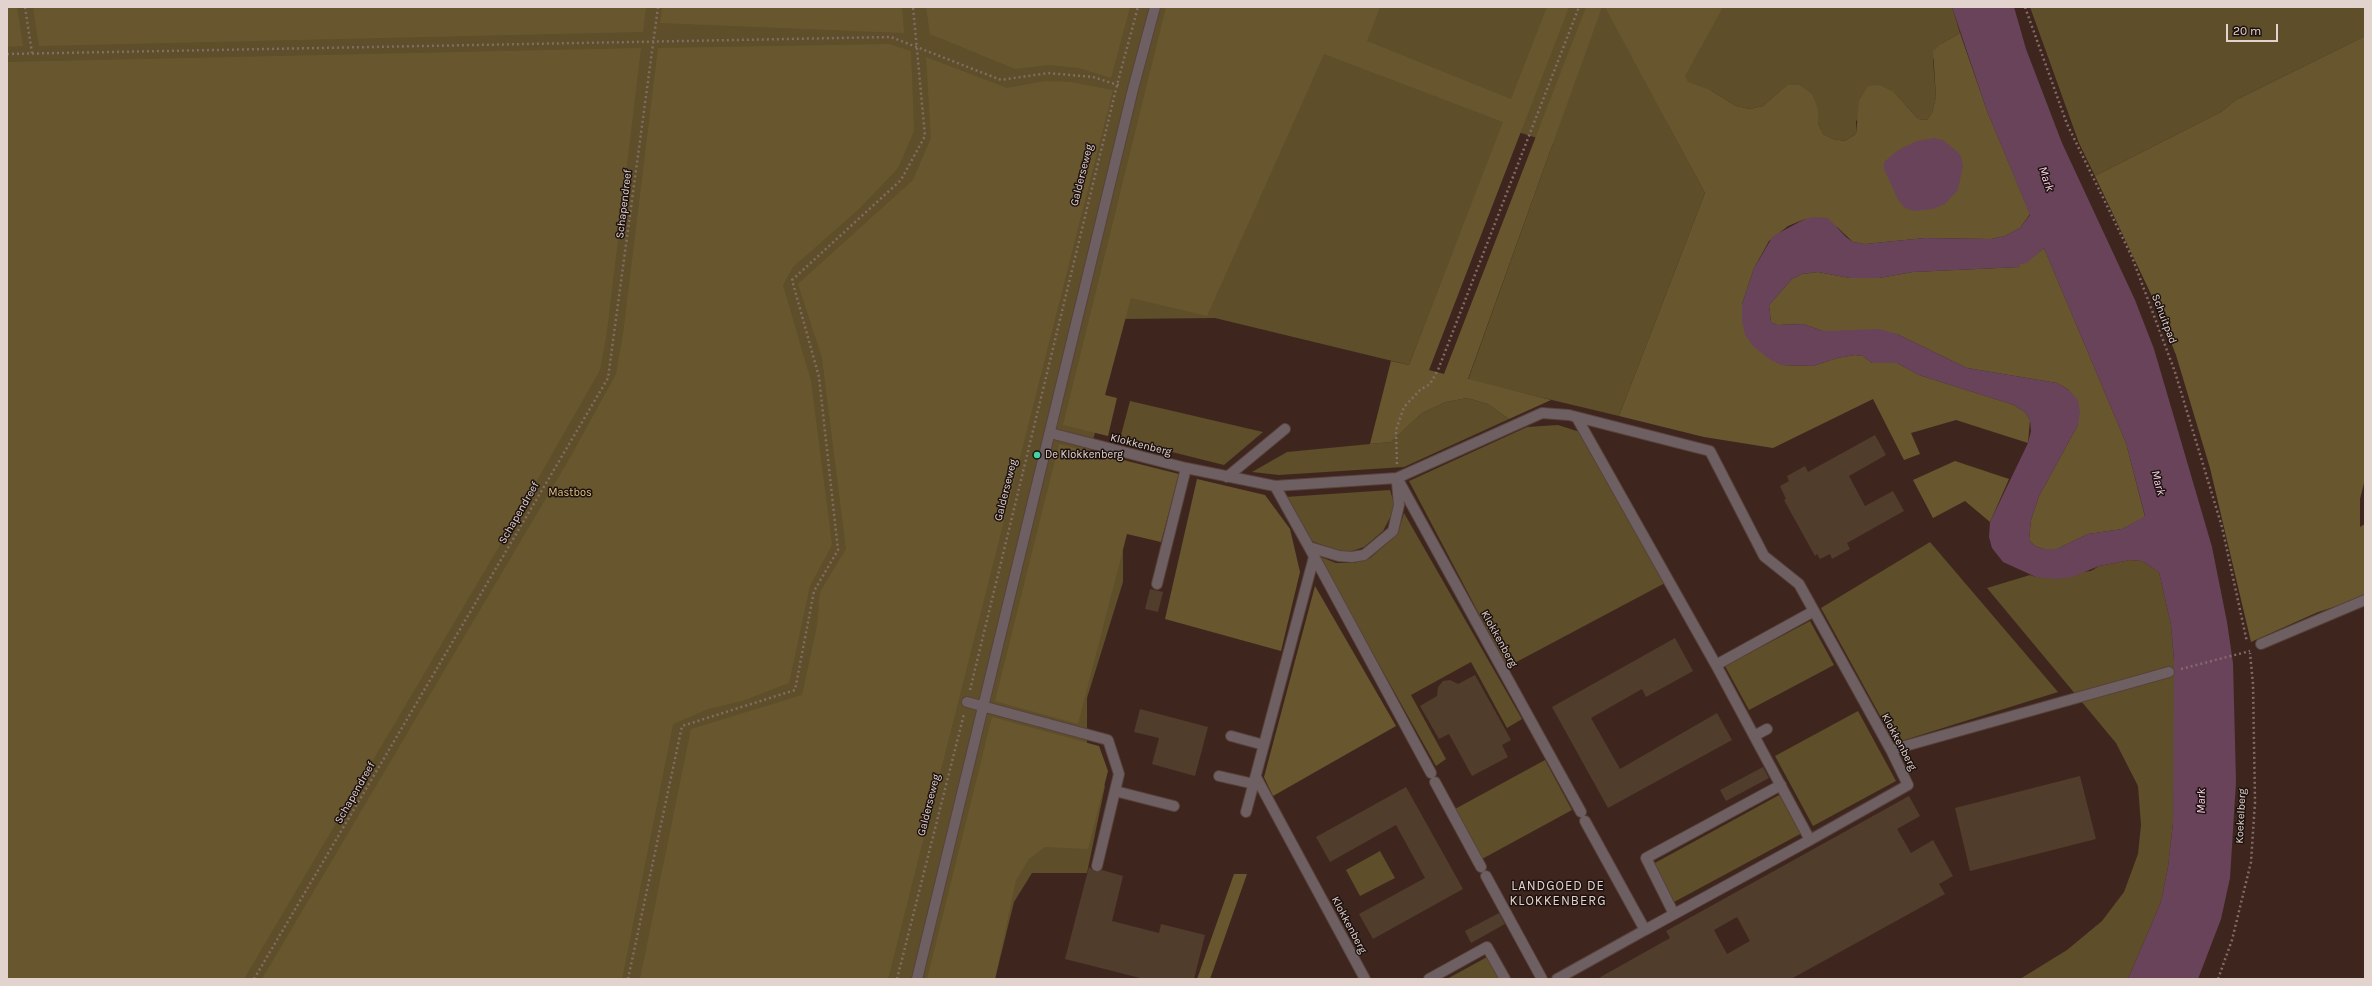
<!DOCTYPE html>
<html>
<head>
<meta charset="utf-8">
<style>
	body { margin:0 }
	#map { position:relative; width:2372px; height:986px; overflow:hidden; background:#3e261f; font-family:Karla,sans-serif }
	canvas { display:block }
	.frame { position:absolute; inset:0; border:8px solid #e3d3ce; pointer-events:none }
	.scale { position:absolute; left:2226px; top:24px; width:52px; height:18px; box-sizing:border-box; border:2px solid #e3d3ce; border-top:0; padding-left:5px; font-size:12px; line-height:14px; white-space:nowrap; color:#e3d3ce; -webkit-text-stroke:3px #1d120f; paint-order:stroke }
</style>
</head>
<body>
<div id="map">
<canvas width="2372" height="986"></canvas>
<div class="frame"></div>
<div class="scale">20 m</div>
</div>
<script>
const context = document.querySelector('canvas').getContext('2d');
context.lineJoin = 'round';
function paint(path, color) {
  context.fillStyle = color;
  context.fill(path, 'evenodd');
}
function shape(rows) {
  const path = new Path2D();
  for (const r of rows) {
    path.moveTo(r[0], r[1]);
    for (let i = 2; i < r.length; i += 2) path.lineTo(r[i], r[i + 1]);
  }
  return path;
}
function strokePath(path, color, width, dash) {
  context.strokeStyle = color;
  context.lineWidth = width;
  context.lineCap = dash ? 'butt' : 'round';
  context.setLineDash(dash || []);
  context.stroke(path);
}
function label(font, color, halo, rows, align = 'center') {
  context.font = font + ' Karla,sans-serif';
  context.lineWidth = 3;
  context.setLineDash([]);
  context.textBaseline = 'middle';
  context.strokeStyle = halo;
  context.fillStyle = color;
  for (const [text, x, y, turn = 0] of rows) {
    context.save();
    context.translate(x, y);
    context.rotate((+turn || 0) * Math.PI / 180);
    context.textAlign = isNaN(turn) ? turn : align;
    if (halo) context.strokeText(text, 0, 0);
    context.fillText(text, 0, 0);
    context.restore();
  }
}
const green = shape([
	[7,7,1952,7,1960,33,1941,44,1933,60,1936,97,1932,113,1927,120,1918,119,1894,92,1856,121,1856,134,1845,141,1833,139,1823,134,1818,123,1818,109,1787,85,1763,106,1750,109,1736,106,1710,90,1666,120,1705,193,1619,416,1468,380,1553,143,1502,127,1409,365,1215,318,1123,319,1087,465,1123,552,1123,582,1087,698,1087,757,1105,786,1087,873,1032,873,1014,902,995,979,7,979],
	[2030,7,2365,7,2365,36,2236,100,2221,112,2095,176,2079,143],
	[1467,398,1488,404,1509,419,1404,467,1279,475,1252,472,1287,452,1391,442,1422,413,1446,402],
	[1130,401,1263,432,1224,465,1120,439],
	[1558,425,1580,432,1665,583,1507,667,1409,481,1527,427],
	[1390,490,1394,503,1392,514,1383,531,1364,547,1352,551,1338,551,1309,540,1285,497],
	[1404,513,1522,719,1507,728,1471,662,1411,695,1446,759,1436,766,1318,556,1336,563,1354,563,1370,558,1392,539,1400,526],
	[1930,542,2058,692,1895,743,1821,608],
	[2130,560,2142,561,2159,572,2171,625,2174,660,2175,752,2173,823,2168,867,2161,902,2128,979,2020,979,2067,950,2102,921,2124,892,2138,854,2141,825,2138,786,2116,743,1987,588,2030,575,2036,577,2091,571,2099,566],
	[1810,621,1834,665,1749,710,1725,666],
	[1858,711,1896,781,1813,826,1775,756],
	[1545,760,1572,810,1482,859,1455,809],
	[1781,794,1802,833,1674,902,1653,864],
	[1380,851,1395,878,1360,896,1346,870],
	[1487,957,1499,979,1447,979]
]);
const forest = shape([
	[7,7,17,7,23,46,7,47],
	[33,7,646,7,643,32,39,46],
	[662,7,902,7,904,33,660,23],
	[926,7,1130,7,1111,78,1079,68,1049,65,1015,69,930,34],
	[1166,7,1380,7,1367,41,1511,99,1547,7,1569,7,1429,370,1444,374,1586,7,1602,7,1468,379,1551,400,1509,419,1488,404,1467,398,1446,402,1422,413,1391,442,1370,444,1391,361,1409,365,1503,122,1324,54,1207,316,1131,298,1105,395,1117,398,1108,436,1063,425],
	[1605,7,1723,7,1685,76,1688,82,1710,90,1736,106,1750,109,1763,106,1787,85,1799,85,1812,94,1818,109,1818,123,1823,134,1833,139,1845,141,1856,134,1859,101,1868,86,1879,85,1894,92,1918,119,1927,120,1932,113,1936,97,1933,51,1941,44,1960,33,1987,111,2030,214,2020,228,2005,236,1991,239,1925,238,1865,244,1853,242,1837,227,1805,219,1788,226,1769,241,1754,268,1742,304,1781,365,1813,366,1837,358,1855,355,1863,356,1872,363,1897,363,1919,375,2014,405,2025,412,2030,420,2028,443,1956,420,1911,433,1920,454,1904,460,1873,399,1773,448,1704,437,1619,416,1705,193],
	[2365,36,2365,479,2360,499,2360,527,2365,524,2365,597,2318,612,2251,642,2210,468,2176,355,2158,309,2095,176,2221,112,2236,100],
	[889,44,911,51,914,131,898,168,860,208,793,267,783,285,811,381,832,545,810,586,789,683,742,701,708,709,673,724,622,979,262,979,571,456,616,374,623,334,658,48],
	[641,48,607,331,600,370,504,538,244,979,7,979,7,62],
	[926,57,1007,88,1045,81,1070,82,1113,90,888,979,640,979,691,729,802,695,817,626,820,592,846,549,822,358,798,284,913,180,931,138],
	[2044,248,2126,443,2145,517,2122,529,2088,534,2057,549,2044,549,2035,546,2029,540,2031,520,2039,496,2078,425,2069,390,2057,383,1967,368,1897,334,1823,331,1803,324,1777,325,1771,322,1769,305,1792,279,1802,274,1818,272,1850,278,1879,278,1913,272,2020,267,2020,264,2027,262],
	[1059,444,1179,474,1161,542,1127,534,1078,724,995,701],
	[1955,461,2009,479,1990,522,1965,501,1933,518,1913,480],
	[1197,479,1265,495,1290,529,1300,572,1281,651,1165,619],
	[1315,586,1396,726,1273,796,1264,777],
	[992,717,1099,746,1108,771,1088,849,1045,847,1029,859,1016,880,995,979,927,979],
	[1234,874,1247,874,1210,979,1197,979]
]);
const water = shape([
	[1952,7,2014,7,2026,49,2062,143,2135,300,2154,349,2212,547,2227,622,2233,663,2236,782,2230,878,2221,919,2198,979,2128,979,2161,902,2168,867,2173,823,2174,660,2171,625,2159,572,2142,561,2130,560,2099,566,2072,577,2055,579,2036,577,2003,562,1992,548,1989,537,1990,522,2028,443,2031,431,2030,420,2025,412,2014,405,1919,375,1897,363,1872,363,1863,356,1855,355,1837,358,1813,366,1781,365,1769,359,1754,347,1745,335,1742,321,1742,304,1754,268,1773,236,1805,219,1815,217,1828,218,1846,237,1853,242,1865,244,1925,238,1991,239,2005,236,2020,228,2030,215,1987,111],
	[2044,248,2126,443,2145,516,2122,529,2088,534,2057,549,2044,549,2035,546,2029,540,2031,520,2039,496,2078,425,2080,412,2078,400,2069,390,2057,383,1967,368,1897,334,1879,329,1823,331,1803,324,1777,325,1771,322,1769,305,1792,279,1802,274,1818,272,1850,278,1879,278,1913,272,2020,267,2020,264,2027,263],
	[1934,138,1943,140,1960,154,1963,165,1958,190,1945,204,1933,209,1915,211,1905,208,1898,200,1884,169,1884,162,1898,150,1917,141]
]);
const building = shape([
	[1875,435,1886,455,1849,476,1865,506,1893,491,1904,511,1847,543,1850,549,1832,559,1830,554,1820,559,1817,554,1815,556,1784,500,1786,499,1780,486,1789,481,1787,476,1805,466,1808,472],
	[1150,589,1163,592,1158,612,1145,609],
	[1675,638,1693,671,1646,697,1642,689,1591,718,1620,769,1717,713,1732,740,1608,808,1552,707],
	[1475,675,1511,740,1502,745,1508,757,1472,776,1449,734,1439,739,1420,706,1437,696,1438,687,1443,681,1450,680,1458,684],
	[1140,709,1208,727,1195,776,1152,764,1159,738,1134,732],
	[1763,767,1769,778,1726,801,1720,790],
	[2080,776,2096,839,1970,871,1955,808],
	[1406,787,1463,889,1373,939,1359,914,1425,878,1396,825,1330,862,1316,837],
	[1909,796,1920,816,1897,829,1911,853,1933,840,1953,876,1939,884,1945,894,1791,979,1597,979,1670,938,1666,931],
	[1737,917,1750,941,1727,954,1714,930],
	[1089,867,1095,872,1102,870,1123,876,1112,921,1159,933,1161,924,1205,935,1194,979,1144,979,1065,959],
	[1499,913,1505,924,1471,943,1465,931]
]);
const path = shape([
	[25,7,32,53],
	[2025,7,2067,124,2132,257,2175,372,2222,527,2247,642],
	[7,54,891,37,1001,80,1048,73,1093,77,1121,86],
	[1397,464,1396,430,1404,407,1420,390,1430,384,1438,370,1579,7],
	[2181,669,2250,651],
	[970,690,1117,85,1138,7],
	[254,979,608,378,658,7],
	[628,979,682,726,795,690,814,591,838,550,819,377,792,280,901,180,925,136,913,7],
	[897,979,964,714],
	[2218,979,2232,940,2251,862,2255,802,2253,684,2250,653]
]);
const service = shape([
	[1577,418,1716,665],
	[1050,433,1186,468,1275,486,1397,478,1542,413,1569,415,1710,451,1764,556,1799,584,1814,611,1891,750,1908,785,1810,840,1716,665,1814,611],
	[1227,477,1285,429],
	[1397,478,1581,812],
	[1275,486,1309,547,1339,556,1352,557,1364,555,1393,531,1399,505,1397,482],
	[1309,547,1431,773],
	[1157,584,1186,468],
	[967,702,1108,740,1119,774,1097,866],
	[1231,736,1264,745],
	[1754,736,1767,729],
	[1891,750,2169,672],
	[1219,776,1254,784],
	[1256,777,1365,979],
	[1435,782,1481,867],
	[1115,791,1174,806],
	[1246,812,1314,557],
	[1486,876,1542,979],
	[1674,914,1646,858,1781,785],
	[1645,930,1810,840],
	[1429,979,1487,947,1505,979],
	[1557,979,1645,930,1585,821]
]);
const minor = shape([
	[2261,644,2365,600]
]);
const tertiary = shape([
	[917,979,1133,89,1155,7]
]);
const markers = [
	[1037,455,4,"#3fd4a2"]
];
const streetNames = [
	["Galderseweg",1082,175,-76],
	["Schapendreef",624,204,-83],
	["Schuitpad",2164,319,69],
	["Klokkenberg",1141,445,14],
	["Galderseweg",1006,490,-76],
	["Schapendreef",519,513,-60],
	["Klokkenberg",1499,639,61],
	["Klokkenberg",1899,742,62],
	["Schapendreef",355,793,-60],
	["Galderseweg",929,805,-76],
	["Koekelberg",2241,816,-87],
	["Klokkenberg",1349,925,62]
];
const poiNames = [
	["De Klokkenberg",1045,455]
];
const parkNames = [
	["Mastbos",570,493]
];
const waterNames = [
	["Mark",2046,179,71],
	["Mark",2158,483,75],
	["Mark",2202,801,-90]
];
const quarterNames = [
	["LANDGOED DE",1558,886],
	["KLOKKENBERG",1558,901]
];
paint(green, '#5e4e29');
paint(forest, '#68572e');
paint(water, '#69435a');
paint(building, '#513d2c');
strokePath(service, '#58423b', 12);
strokePath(minor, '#58423b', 12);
strokePath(tertiary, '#58423b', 12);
strokePath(path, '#816c66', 2.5, [2, 3]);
strokePath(service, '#6e6062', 10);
strokePath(minor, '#6e6062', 10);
strokePath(tertiary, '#6e6062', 10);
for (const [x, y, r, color] of markers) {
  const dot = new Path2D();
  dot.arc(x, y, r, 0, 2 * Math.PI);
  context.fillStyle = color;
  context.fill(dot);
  strokePath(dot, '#1d120f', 1.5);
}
label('11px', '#e3d3ce', '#1d120f', streetNames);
label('11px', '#e3d3ce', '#1d120f', poiNames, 'left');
label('11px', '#e1c480', '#1d120f', parkNames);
label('italic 12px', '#f8cfe7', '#1d120f', waterNames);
context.letterSpacing = '1px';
label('13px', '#e3d3ce', '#1d120f', quarterNames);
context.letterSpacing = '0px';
</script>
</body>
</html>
